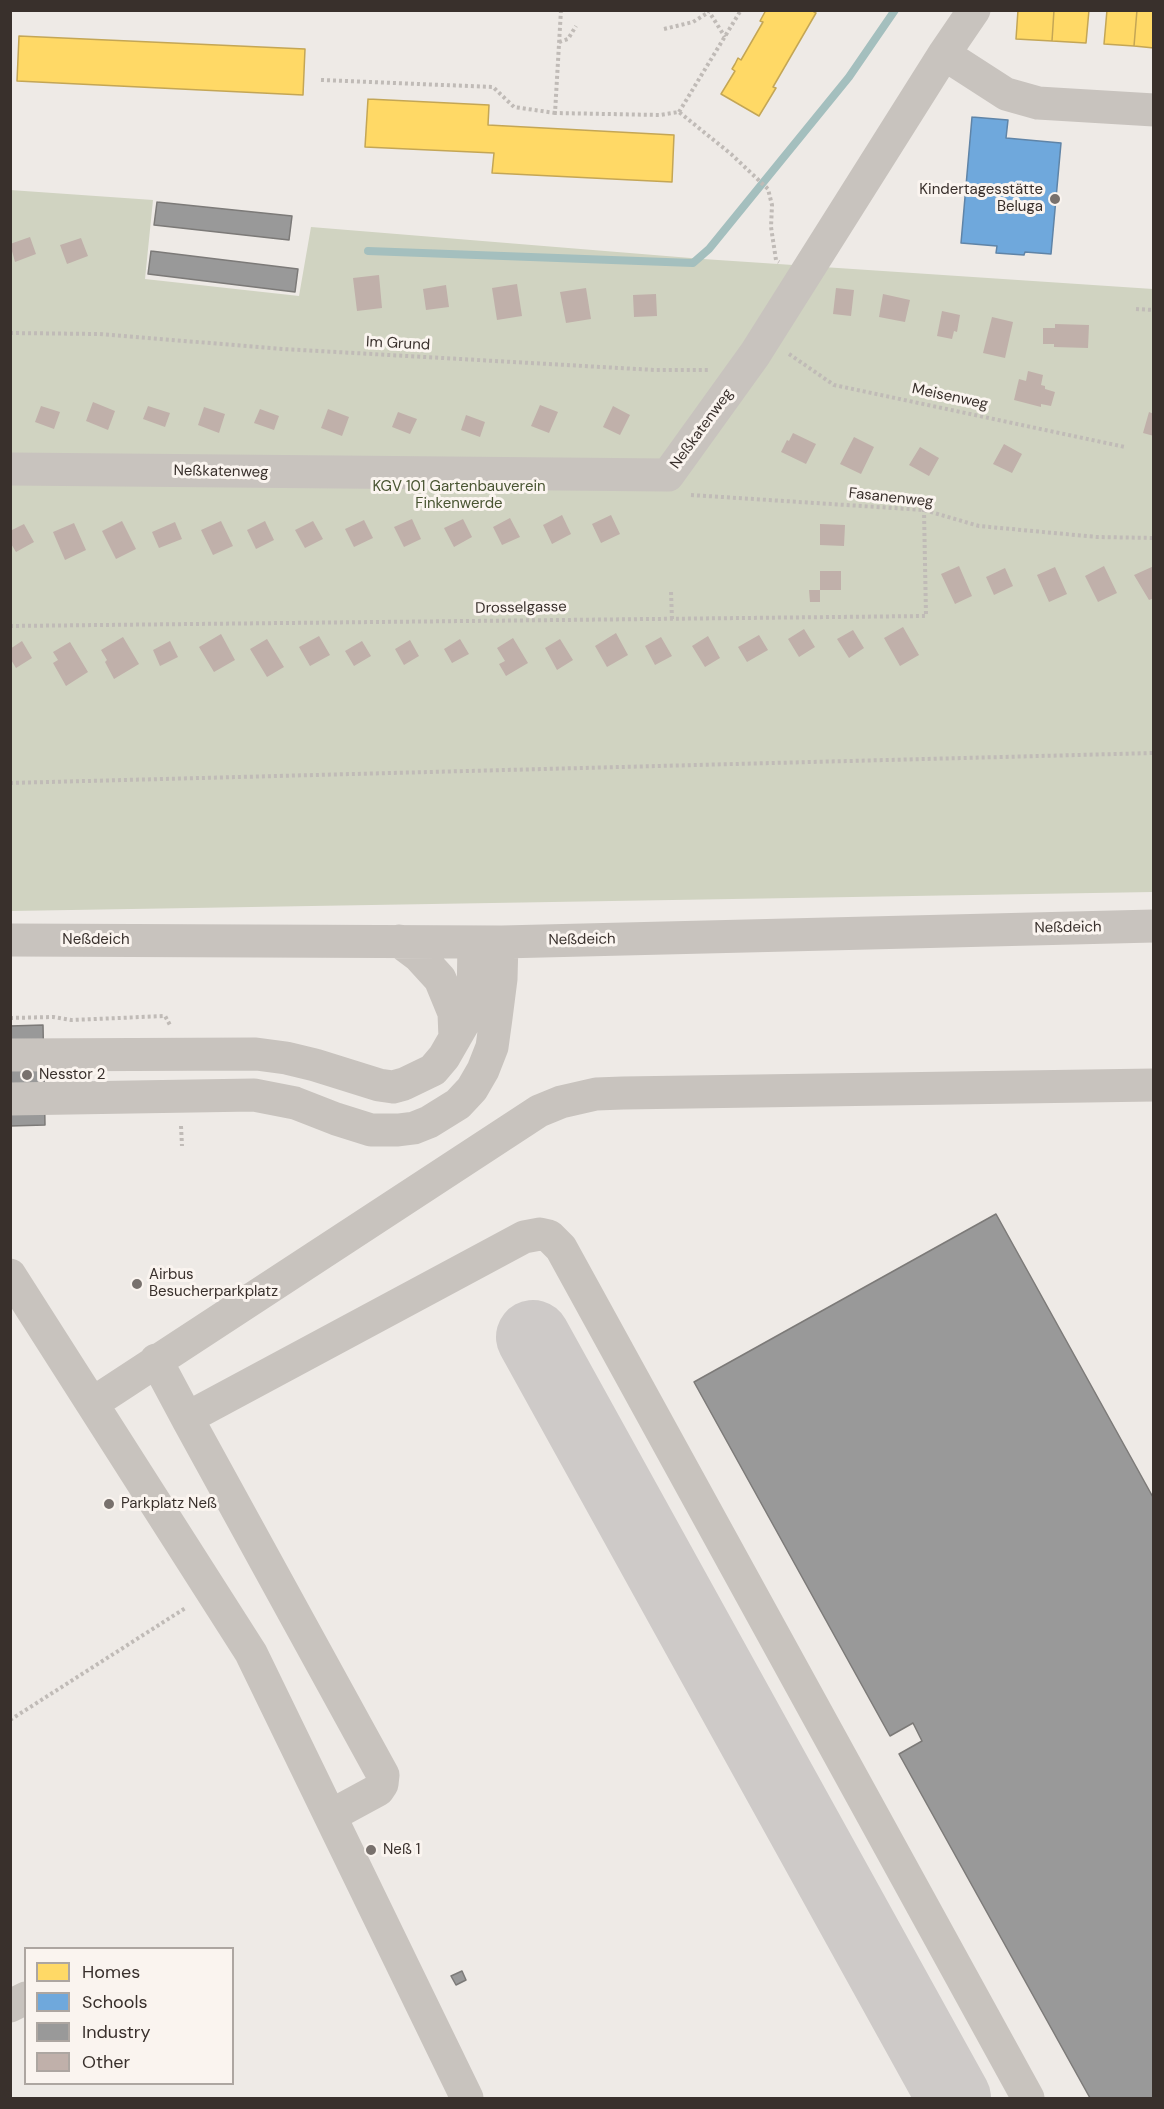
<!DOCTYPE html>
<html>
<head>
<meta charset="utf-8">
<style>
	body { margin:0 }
	#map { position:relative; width:1164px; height:2109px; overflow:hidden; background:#eeeae6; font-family:"DM Sans",sans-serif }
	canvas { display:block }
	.frame { position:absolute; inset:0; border:12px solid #39302c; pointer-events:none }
	.legend { position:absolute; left:24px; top:1947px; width:210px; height:138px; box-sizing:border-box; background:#faf4ef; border:2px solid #ada6a1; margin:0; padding:8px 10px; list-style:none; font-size:18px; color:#39302c }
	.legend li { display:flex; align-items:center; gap:12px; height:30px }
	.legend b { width:30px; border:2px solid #ada6a1 }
</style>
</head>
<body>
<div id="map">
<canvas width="1164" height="2109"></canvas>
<div class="frame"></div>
<ul class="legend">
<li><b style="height:16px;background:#ffd966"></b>Homes</li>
<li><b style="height:16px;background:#6fa8dc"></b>Schools</li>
<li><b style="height:16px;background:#999"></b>Industry</li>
<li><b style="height:16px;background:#c0b0aa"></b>Other</li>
</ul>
</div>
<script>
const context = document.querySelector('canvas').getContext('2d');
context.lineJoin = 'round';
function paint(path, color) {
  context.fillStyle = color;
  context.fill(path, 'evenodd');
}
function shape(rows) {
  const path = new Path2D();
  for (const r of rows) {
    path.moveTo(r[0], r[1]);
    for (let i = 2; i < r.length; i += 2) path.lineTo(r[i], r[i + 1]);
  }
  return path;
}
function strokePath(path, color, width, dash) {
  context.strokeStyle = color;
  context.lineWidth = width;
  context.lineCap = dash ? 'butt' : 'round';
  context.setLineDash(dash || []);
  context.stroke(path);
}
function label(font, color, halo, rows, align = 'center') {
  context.font = font + ' "DM Sans",sans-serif';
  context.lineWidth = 6;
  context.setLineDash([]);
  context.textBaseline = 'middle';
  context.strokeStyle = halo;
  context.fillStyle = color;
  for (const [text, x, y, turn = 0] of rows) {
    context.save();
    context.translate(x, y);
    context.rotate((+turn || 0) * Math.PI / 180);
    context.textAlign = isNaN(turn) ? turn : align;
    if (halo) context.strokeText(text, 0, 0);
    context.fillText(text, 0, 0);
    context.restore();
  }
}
const green = shape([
	[10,190,153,200,145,279,299,296,311,227,703,259,1153,289,1153,892,11,911]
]);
const homes = shape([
	[766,10,811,10,816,13,773,87,776,88,759,116,721,94,735,71,732,69,735,64,738,58,741,60,763,22,760,21,766,10],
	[1018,10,1054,10,1052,41,1016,39,1018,10],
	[1054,10,1089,10,1086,43,1052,41,1054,10],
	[1107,10,1137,10,1134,46,1104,44,1107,10],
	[1137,10,1154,10,1154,48,1134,46,1137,10],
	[19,36,305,49,303,95,17,81,19,36],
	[368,99,489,105,488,125,674,135,672,182,492,173,494,153,365,147,368,99]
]);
const schools = shape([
	[972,117,1008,120,1006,138,1061,143,1051,254,1025,252,1024,255,996,253,997,246,961,243,972,117]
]);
const industry = shape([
	[157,202,292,216,289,240,154,225,157,202],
	[151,251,298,269,295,292,148,274,151,251],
	[43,1025,45,1125,10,1126,10,1026,43,1025],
	[996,1214,1154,1499,1154,2098,1090,2098,899,1754,922,1741,913,1723,890,1736,694,1382,996,1214],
	[462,1971,466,1980,456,1985,451,1976,462,1971]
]);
const stream = shape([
	[368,251,693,263,709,249,849,77,895,10]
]);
const taxiway = shape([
	[533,1337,954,2098]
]);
const building = shape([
	[30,237,36,254,15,262,10,244],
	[81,238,88,256,67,264,60,245],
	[379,275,382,308,357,311,353,278],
	[517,284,522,316,497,320,492,288],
	[446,285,449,307,426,310,423,289],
	[586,288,591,319,566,323,560,292],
	[836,288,854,290,851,316,833,314],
	[656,294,657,316,634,317,633,295],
	[883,294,910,300,905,322,879,317],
	[942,311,960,315,957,332,954,331,952,339,937,336],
	[992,317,1013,322,1005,358,983,353],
	[1055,324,1089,325,1088,348,1054,347,1054,344,1043,344,1043,328,1055,328],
	[1028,371,1043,375,1041,385,1045,386,1045,389,1055,392,1051,406,1041,404,1041,407,1014,400,1019,379,1026,381],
	[93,402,115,411,108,430,86,421],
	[540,405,558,412,549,433,531,426],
	[41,406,60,412,54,429,35,422],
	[148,406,170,413,165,427,143,419],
	[613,406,630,415,620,435,603,427],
	[204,407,225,414,219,433,198,425],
	[260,409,279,416,274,430,254,423],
	[328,409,349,417,342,436,321,428],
	[398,412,417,419,410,434,392,427],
	[1149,412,1154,414,1154,436,1143,433],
	[466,415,485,422,480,437,461,430],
	[793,433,816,444,806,464,781,452,787,440,789,441],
	[854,437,874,447,861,474,840,464],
	[1004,444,1022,454,1012,473,993,464],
	[920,447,939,458,929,476,909,465],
	[562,515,571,534,552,544,543,525],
	[611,515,620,534,601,543,592,524],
	[510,518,520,537,502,545,493,527],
	[412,519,421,539,404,547,394,527],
	[463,519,472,537,454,547,444,528],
	[364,520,373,538,354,547,345,529],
	[122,521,136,549,116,559,102,531],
	[221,521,233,546,213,555,201,530],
	[265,521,274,540,256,549,247,530],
	[313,521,323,539,305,548,295,530],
	[175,522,182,539,159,548,152,532],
	[74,523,86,550,65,560,53,532],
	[24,524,34,542,16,552,10,542,10,531],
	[820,524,845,525,844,546,820,545],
	[959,566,972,596,955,604,941,574],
	[1104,566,1117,593,1098,602,1085,576],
	[1154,566,1154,598,1149,600,1134,575],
	[1055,567,1067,594,1049,602,1037,575],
	[1005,568,1013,586,994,595,986,577],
	[820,571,841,571,841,590,820,590,820,602,810,602,809,590,820,590],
	[903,627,919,655,900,666,884,638],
	[804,629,815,647,799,657,788,639],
	[853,630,864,648,849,658,837,639],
	[616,633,628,655,607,667,595,646],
	[221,634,235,660,214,672,199,647],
	[759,635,768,650,747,662,738,647],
	[319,636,330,655,310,666,299,647],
	[708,636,720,658,705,667,692,646],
	[123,637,139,664,114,679,105,662,107,660,101,650],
	[661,637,672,656,655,665,645,646],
	[513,638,528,663,506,676,499,664,505,661,497,648],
	[267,639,284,667,267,677,250,649],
	[460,639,469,654,452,663,444,649],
	[560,639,573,660,557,670,545,648],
	[410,640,419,656,404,665,395,649],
	[22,641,32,658,16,668,10,658,10,649],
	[170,641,178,657,160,666,153,650],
	[362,641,371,656,354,666,345,651],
	[70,642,88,672,66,686,53,663,58,660,53,652]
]);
const path = shape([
	[561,10,555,113,660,115,679,112,731,154,768,189,772,205,771,227,776,260,779,262],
	[708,10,725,37],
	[664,29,693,22,709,12],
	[559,42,568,39,576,26],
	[321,80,493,87,514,107,555,113],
	[679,112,741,10],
	[1136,309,1154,310],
	[10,333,99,334,283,349,655,370,708,370],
	[789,354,834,385,1125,447],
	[691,495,924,510,979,526,1097,537,1154,538],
	[671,592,672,619],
	[10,626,926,616,924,510],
	[10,783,1154,753],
	[10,1018,53,1017,71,1020,165,1016,170,1025],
	[181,1126,182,1146],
	[10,1720,187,1607]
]);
const minor = shape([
	[944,54,1006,94,1038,103,1154,110],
	[10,469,668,475,755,354,944,54,974,10],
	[10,940,502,942,1154,926],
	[399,941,419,956,440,979,454,1013,455,1038],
	[10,1055,256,1054,286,1058,315,1065,379,1085,393,1087,404,1084,433,1070,444,1057,467,1017,473,1001,474,942],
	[10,1099,254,1095,295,1103,336,1119,371,1130,398,1130,414,1128,429,1122,458,1104,472,1089,483,1070,492,1047,496,1018,501,979,502,942],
	[10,1275,251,1653,467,2098],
	[156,1360,187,1418],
	[93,1403,539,1111,561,1102,596,1094,623,1093,1154,1085],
	[330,1816,378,1790,382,1784,383,1775,187,1418,524,1237,540,1234,549,1236,561,1248,1028,2098],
	[10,2006,26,1998]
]);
const markers = [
	[1055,199,6,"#78716d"],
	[27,1075,6,"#78716d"],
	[137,1284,6,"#78716d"],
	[109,1504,6,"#78716d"],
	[371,1850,6,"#78716d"]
];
const poiNames = [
	["Kindertagesstätte",1043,190,"right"],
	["Beluga",1043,207,"right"],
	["Nesstor 2",39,1075],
	["Airbus",149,1275],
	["Besucherparkplatz",149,1292],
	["Parkplatz Neß",121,1504],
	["Neß 1",383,1850]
];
const streetNames = [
	["Im Grund",398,344,3],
	["Meisenweg",950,397,12],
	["Neßkatenweg",702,429,-54],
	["Neßkatenweg",221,472,1],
	["Fasanenweg",891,498,6],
	["Drosselgasse",521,608,-1],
	["Neßdeich",1068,928,-1],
	["Neßdeich",96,940],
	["Neßdeich",582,940,-1]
];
const parkNames = [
	["KGV 101 Gartenbauverein",459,487],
	["Finkenwerde",459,504]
];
paint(green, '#d0d3c1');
paint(homes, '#ffd966');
strokePath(homes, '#c4a655', 1.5);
paint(schools, '#6fa8dc');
strokePath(schools, '#5f84a7', 1.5);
paint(industry, '#999');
strokePath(industry, '#7c7a78', 1.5);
strokePath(stream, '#a4bfbe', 8);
strokePath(taxiway, '#cecac8', 74);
paint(building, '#c0b0aa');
strokePath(path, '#c0bbb7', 4, [3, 3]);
strokePath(minor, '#c8c3be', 33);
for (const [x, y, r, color] of markers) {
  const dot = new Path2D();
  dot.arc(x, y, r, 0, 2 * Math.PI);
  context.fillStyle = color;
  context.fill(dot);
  strokePath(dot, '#faf4ef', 2);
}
label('15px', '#39302c', '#faf4ef', poiNames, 'left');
label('15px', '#39302c', '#faf4ef', streetNames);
label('15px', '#495532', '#faf4ef', parkNames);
</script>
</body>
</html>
